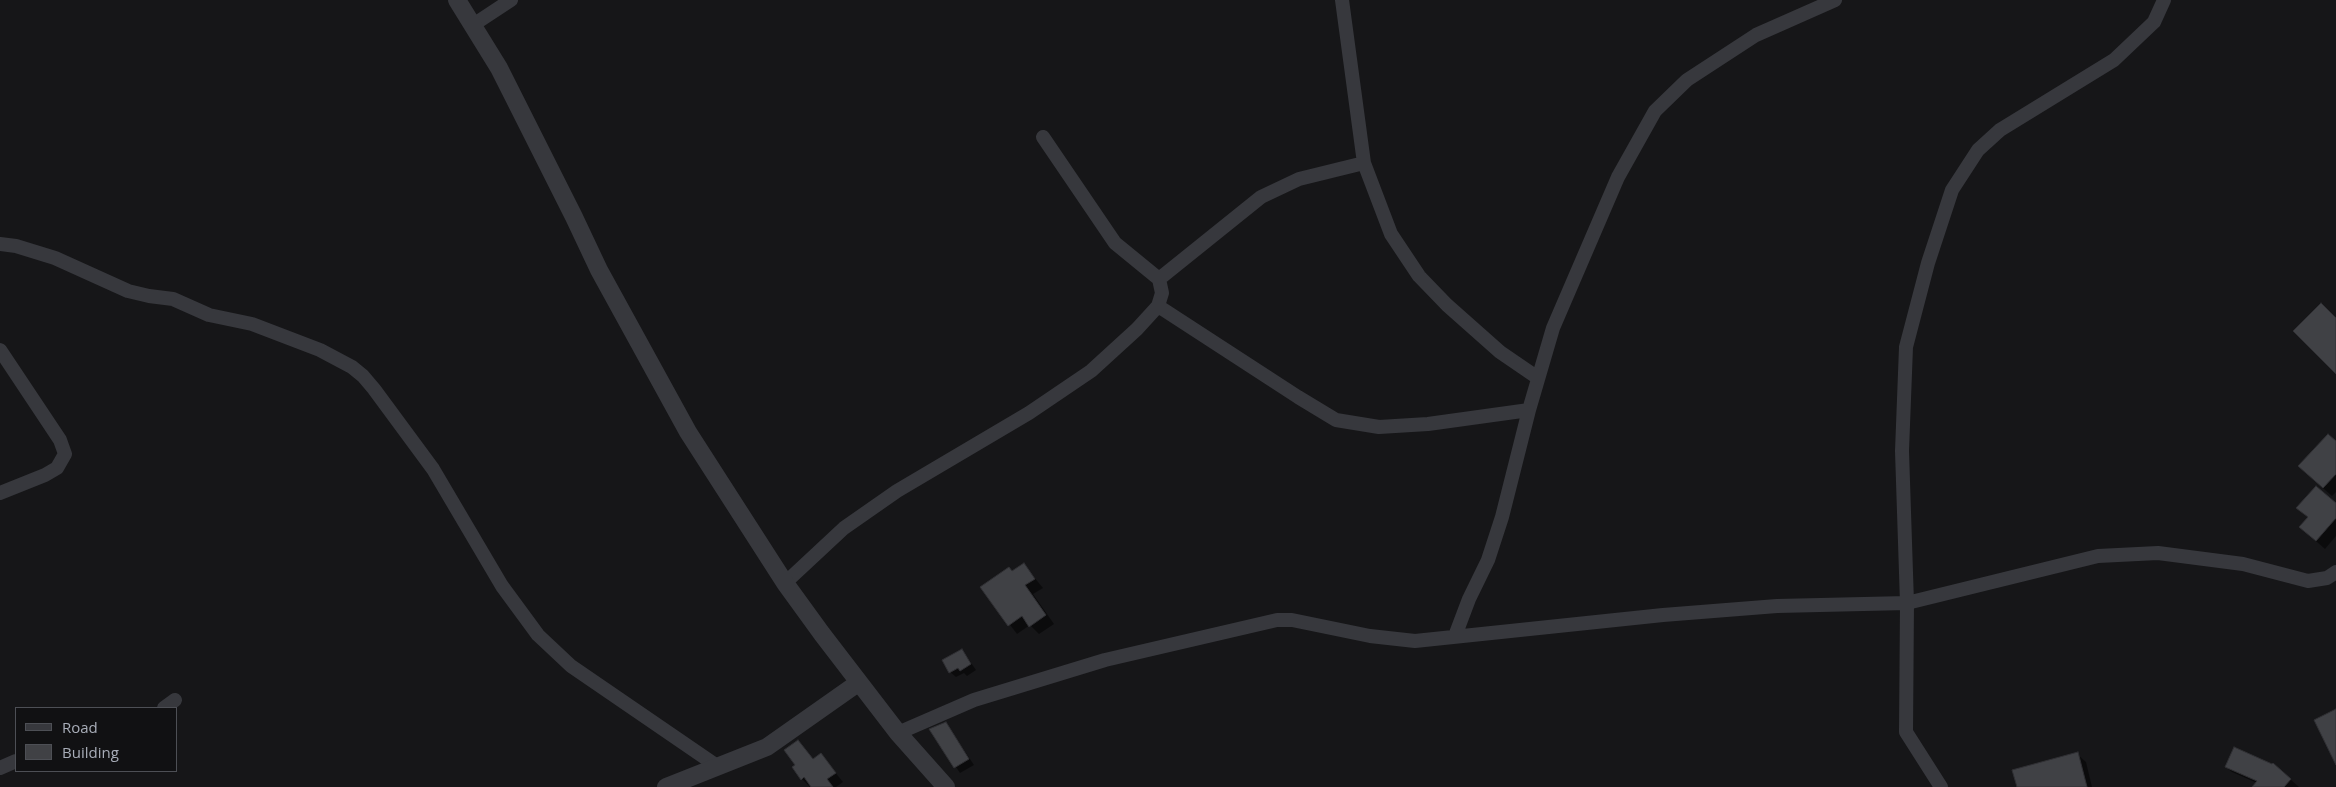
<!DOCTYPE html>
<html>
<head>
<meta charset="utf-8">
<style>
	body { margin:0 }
	#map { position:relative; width:2336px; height:787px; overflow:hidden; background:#161618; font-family:"Open Sans",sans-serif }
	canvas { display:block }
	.legend { position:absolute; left:15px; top:707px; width:162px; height:65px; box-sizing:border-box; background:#111113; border:1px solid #4d4f55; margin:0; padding:6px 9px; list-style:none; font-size:15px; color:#a8adb8 }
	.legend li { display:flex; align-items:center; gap:10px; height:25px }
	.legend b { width:25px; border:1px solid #4d4f55 }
</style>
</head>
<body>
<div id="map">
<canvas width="2336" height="787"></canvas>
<ul class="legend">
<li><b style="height:6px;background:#37383d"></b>Road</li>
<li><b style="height:14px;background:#404145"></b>Building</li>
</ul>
</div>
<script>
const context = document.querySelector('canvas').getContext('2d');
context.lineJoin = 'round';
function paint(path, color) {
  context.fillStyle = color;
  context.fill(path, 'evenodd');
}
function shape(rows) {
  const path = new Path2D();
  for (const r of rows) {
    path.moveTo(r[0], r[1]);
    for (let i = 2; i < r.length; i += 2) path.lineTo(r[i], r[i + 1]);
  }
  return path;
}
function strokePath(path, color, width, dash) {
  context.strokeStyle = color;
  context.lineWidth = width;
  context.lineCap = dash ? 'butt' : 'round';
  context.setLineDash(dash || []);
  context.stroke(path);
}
const shadow = shape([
	[2336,443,2336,492,2332,496,2308,475],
	[2336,505,2336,536,2325,549,2309,535,2309,518,2298,508],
	[1024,565,1043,588,1033,594,1054,624,1039,634,1030,625,1017,634,982,588],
	[962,650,976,670,967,676,964,673,956,677,950,672],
	[946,723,974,765,960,773,931,730],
	[798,741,814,760,821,755,843,782,836,787,810,787,802,779,797,765],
	[2077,754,2086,762,2092,787,2018,787],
	[2273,764,2299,787,2254,787,2257,783,2232,772,2226,767]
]);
const building = shape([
	[2321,303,2336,318,2336,374,2293,331,2321,303],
	[2328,434,2336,441,2336,474,2323,488,2298,466,2328,434],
	[2316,486,2336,503,2336,518,2316,541,2299,527,2308,517,2296,508,2316,486],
	[1024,563,1035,579,1025,585,1046,615,1029,627,1022,616,1008,626,980,587,1009,567,1012,571,1024,563],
	[962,649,971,664,960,671,958,668,949,673,942,660,962,649],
	[2336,709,2336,765,2314,720,2336,709],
	[946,722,969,759,954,768,929,729,946,722],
	[798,740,813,759,821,753,836,773,827,779,833,787,811,787,804,777,801,780,792,767,795,765,784,750,798,740],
	[2234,747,2272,764,2273,763,2291,779,2284,787,2252,787,2257,781,2225,767,2234,747],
	[2078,752,2087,787,2017,787,2012,770,2078,752]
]);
const minor = shape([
	[1342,0,1364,163,1391,234,1419,276,1447,305,1500,352,1538,378],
	[473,25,511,0],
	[0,244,16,246,55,258,128,291,149,296,173,299,209,315,252,324,320,350,352,367,363,376,374,389,433,469,502,586,538,635,571,666,717,766],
	[1159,279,1261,197,1299,179,1364,163],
	[1158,306,1298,397,1336,420,1379,427,1428,424,1529,410],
	[0,350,60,440,65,454,57,468,45,475,0,493],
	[785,583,844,528,897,491,1029,413,1091,371,1137,329,1158,306,1162,293,1159,279,1115,243,1043,137],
	[1455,636,1469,599,1488,560,1502,517,1529,410,1553,328,1618,177,1655,111,1687,80,1756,35,1835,0],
	[164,708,175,700],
	[898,733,974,700,1105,660,1277,620,1292,620,1370,636,1415,641,1663,615,1777,606,1907,603,2098,556,2158,553,2243,564,2308,581,2327,578,2336,572],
	[0,768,16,761],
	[1941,787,1906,732,1907,603,1902,451,1906,347,1928,263,1952,190,1978,150,2000,130,2114,60,2154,22,2164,0]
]);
const tertiary = shape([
	[457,0,499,68,574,217,599,270,688,432,785,583,822,634,898,733,946,787],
	[666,787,767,747,858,683]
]);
paint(shadow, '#0007');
paint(building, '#404145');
strokePath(building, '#303034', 1);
strokePath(minor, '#37383d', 14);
strokePath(tertiary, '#37383d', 18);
</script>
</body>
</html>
